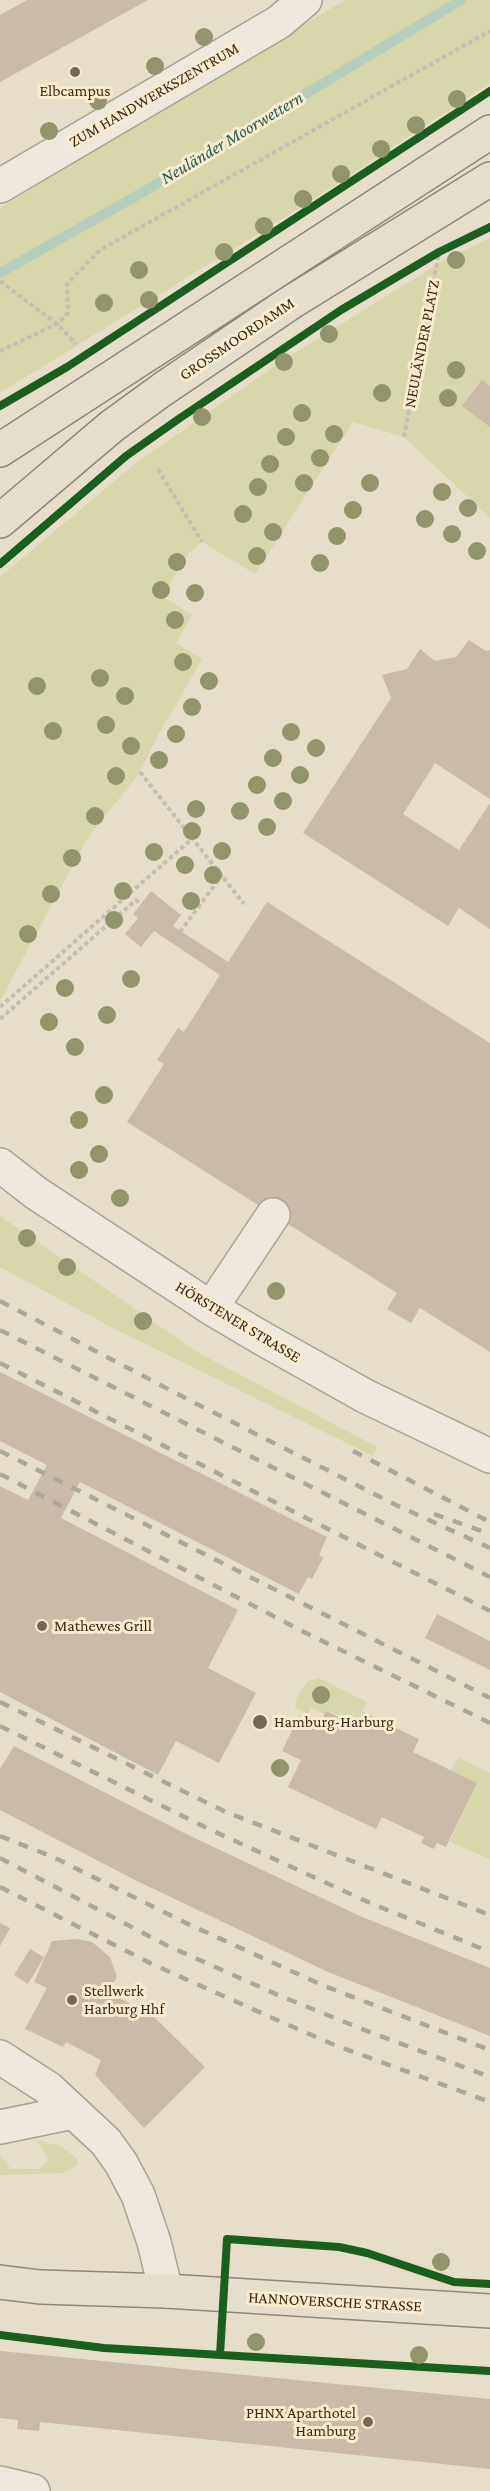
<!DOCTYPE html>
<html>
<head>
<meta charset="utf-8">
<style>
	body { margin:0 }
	canvas { display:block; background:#e6ddca }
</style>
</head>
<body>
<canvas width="490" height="2491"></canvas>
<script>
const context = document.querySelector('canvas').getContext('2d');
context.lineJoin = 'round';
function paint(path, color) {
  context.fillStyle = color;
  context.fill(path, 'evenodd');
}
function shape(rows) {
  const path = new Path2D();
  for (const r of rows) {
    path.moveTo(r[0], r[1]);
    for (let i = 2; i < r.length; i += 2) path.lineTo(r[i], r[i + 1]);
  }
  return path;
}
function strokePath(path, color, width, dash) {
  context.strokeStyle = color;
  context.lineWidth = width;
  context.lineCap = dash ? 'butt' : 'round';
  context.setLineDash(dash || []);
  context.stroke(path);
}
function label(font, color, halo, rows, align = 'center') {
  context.font = font + ' "Crimson Pro",serif';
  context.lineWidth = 6;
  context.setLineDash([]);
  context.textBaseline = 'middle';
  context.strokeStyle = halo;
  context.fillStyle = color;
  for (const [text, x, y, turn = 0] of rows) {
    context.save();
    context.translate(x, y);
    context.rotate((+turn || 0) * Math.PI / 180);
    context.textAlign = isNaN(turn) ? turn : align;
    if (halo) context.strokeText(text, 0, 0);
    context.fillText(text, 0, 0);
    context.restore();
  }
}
const green = shape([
	[345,0,490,0,490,83,314,199,0,393,0,208],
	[490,238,490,518,404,437,353,422,255,574,202,542,189,553,162,596,192,615,176,643,202,659,157,737,140,772,87,839,0,1001,0,577,136,463,279,363,444,260],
	[0,1216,199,1353,377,1447,373,1456,109,1326,0,1267],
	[319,1678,367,1702,356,1724,327,1710,324,1714,311,1707,308,1714,295,1708,297,1697,308,1681],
	[459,1758,490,1773,490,1859,450,1842,477,1783,451,1770],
	[36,2140,61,2146,77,2159,77,2165,64,2173,0,2175,0,2155,11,2169,40,2169,49,2159]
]);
const stream = shape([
	[0,273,145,191,461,0]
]);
const building = shape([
	[27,0,148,0,0,82,0,15],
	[482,380,490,386,490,427,462,406],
	[469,640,486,651,490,650,490,799,435,763,403,814,459,850,490,803,490,929,459,908,448,926,303,833,391,698,382,675,407,669,420,649,435,661,456,657],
	[151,891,181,915,173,926,228,962,267,902,490,1043,490,1352,420,1308,411,1323,387,1309,397,1293,127,1122,164,1064,157,1060,178,1028,184,1032,220,975,154,931,141,947,125,934,138,918,133,914],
	[0,1372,327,1537,319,1555,323,1558,312,1579,308,1577,299,1594,80,1482,61,1518,238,1610,208,1668,256,1693,219,1763,176,1741,158,1775,0,1692,0,1486,28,1500,47,1465,0,1441],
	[437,1614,490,1641,490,1670,425,1638],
	[326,1711,356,1725,363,1712,419,1739,413,1752,477,1783,446,1847,437,1843,434,1849,421,1843,424,1837,382,1817,376,1829,288,1787,301,1760,282,1751,299,1716,319,1726],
	[14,1746,184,1833,362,1917,490,1968,490,2036,328,1972,137,1881,0,1810,0,1769],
	[0,1923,10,1928,0,1946],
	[76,1939,92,1942,110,1957,117,1977,108,1992,153,2016,205,2067,144,2128,95,2075,101,2060,66,2042,63,2047,25,2029,47,1988,34,1982,52,1941],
	[30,1949,44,1957,28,1984,14,1975],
	[0,2351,490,2399,490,2469,40,2422,39,2431,17,2429,18,2420,0,2418]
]);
const path = shape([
	[0,281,57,324,76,344],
	[0,351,57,324,68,313,67,284,100,250,490,31],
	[404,437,439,252],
	[158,469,202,542],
	[140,772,244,904],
	[180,932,222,875],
	[0,1007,193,838],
	[0,1019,136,900,147,910],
	[11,1597,12,1595]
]);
const minor = shape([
	[0,186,279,22,305,0],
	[0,1165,36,1193,211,1308,260,1337,365,1396,490,1456],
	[211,1308,273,1215],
	[0,2057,48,2088,106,2142,121,2163,138,2195,154,2242,166,2291],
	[0,2127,73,2112],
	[0,2483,33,2491]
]);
const major = shape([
	[0,450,490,132],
	[0,521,112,426,163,389,290,303,490,179],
	[0,2282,40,2287,166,2291,490,2311]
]);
const rail = shape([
	[0,1301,191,1401,396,1505,490,1548],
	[0,1330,490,1577],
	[0,1363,490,1611],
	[0,1451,490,1698],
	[353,1451,490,1522],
	[0,1474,304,1632,490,1723],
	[434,1514,490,1534],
	[0,1702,226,1812,490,1915],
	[0,1726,211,1830,368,1902,490,1952],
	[0,1836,53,1857,188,1924,322,1985,490,2050],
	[0,1858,166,1945,278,1995,367,2031,490,2077],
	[0,1887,152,1964,268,2016,332,2044,490,2102]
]);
const cycleway = shape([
	[0,406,67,367,490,91],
	[0,564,126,456,180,418,341,310,439,252,490,227],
	[0,2335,104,2348,490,2371],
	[220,2355,227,2239,339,2247,367,2253,454,2282,490,2284]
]);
const trees = [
	[204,37],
	[155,66],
	[457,99],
	[98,101],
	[416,125],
	[49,131],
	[381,149],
	[341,174],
	[303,199],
	[264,226],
	[224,252],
	[456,260],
	[139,270],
	[149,300],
	[104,303],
	[329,334],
	[284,362],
	[456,370],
	[382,393],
	[448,398],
	[302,413],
	[202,417],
	[334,434],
	[286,437],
	[320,458],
	[270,464],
	[304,483],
	[370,483],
	[258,487],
	[442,492],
	[468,508],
	[353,510],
	[243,514],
	[425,519],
	[273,532],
	[452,534],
	[337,536],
	[477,551],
	[257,556],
	[177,562],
	[320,563],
	[161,590],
	[195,593],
	[175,620],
	[183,662],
	[100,678],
	[209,681],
	[37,686],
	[125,696],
	[192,707],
	[106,725],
	[53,731],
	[291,732],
	[176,734],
	[131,746],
	[316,748],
	[273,758],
	[159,760],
	[300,775],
	[116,776],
	[257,785],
	[283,801],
	[196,809],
	[240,811],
	[95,816],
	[267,827],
	[192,831],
	[222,851],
	[154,852],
	[72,858],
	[185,865],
	[213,875],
	[123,891],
	[51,894],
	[191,901],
	[114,920],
	[28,934],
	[131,979],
	[65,988],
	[107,1015],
	[49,1022],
	[75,1047],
	[104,1095],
	[79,1120],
	[99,1154],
	[79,1170],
	[120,1198],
	[27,1238],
	[67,1267],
	[276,1291],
	[143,1321],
	[321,1695],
	[280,1768],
	[441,2262],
	[256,2342],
	[419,2355]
];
const markers = [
	[75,72,6,"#766858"],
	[42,1626,6,"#766858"],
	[260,1722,8,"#766858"],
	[72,2000,6,"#766858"],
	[368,2422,6,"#766858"]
];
const poiNames = [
	["Elbcampus",75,91,"center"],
	["Mathewes Grill",54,1626],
	["Hamburg-Harburg",274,1722],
	["Stellwerk",84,1991],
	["Harburg Hhf",84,2009],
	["PHNX Aparthotel",356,2413,"right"],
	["Hamburg",356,2431,"right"]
];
const streetNames = [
	["ZUM HANDWERKSZENTRUM",154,95,-30],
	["GROSSMOORDAMM",237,339,-34],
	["NEULÄNDER PLATZ",422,344,-79],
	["HÖRSTENER STRASSE",238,1322,31],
	["HANNOVERSCHE STRASSE",335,2302,3]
];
const waterNames = [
	["Neuländer Moorwettern",232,138,-31]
];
paint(green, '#d8d7ab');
strokePath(stream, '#b6ccbd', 10);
paint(building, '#cabaaa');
strokePath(minor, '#aba294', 36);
strokePath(major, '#90877b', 36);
strokePath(path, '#c6beb4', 4, [4.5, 3]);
strokePath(minor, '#ede7dd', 33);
strokePath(major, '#e5ddcd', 33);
strokePath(rail, '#aca79d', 4.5, [10, 10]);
strokePath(cycleway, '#1b5e20', 8);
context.fillStyle = '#92946c';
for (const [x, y] of trees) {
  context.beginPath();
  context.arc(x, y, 9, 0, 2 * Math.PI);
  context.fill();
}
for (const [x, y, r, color] of markers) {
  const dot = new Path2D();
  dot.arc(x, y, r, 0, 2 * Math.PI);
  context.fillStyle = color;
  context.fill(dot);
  strokePath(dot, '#f9ebce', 2);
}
label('16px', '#3a291b', '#f9ebce', poiNames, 'left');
label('16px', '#3a291b', '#f9ebce', streetNames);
label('italic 18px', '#285c57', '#f9ebce', waterNames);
</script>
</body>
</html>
